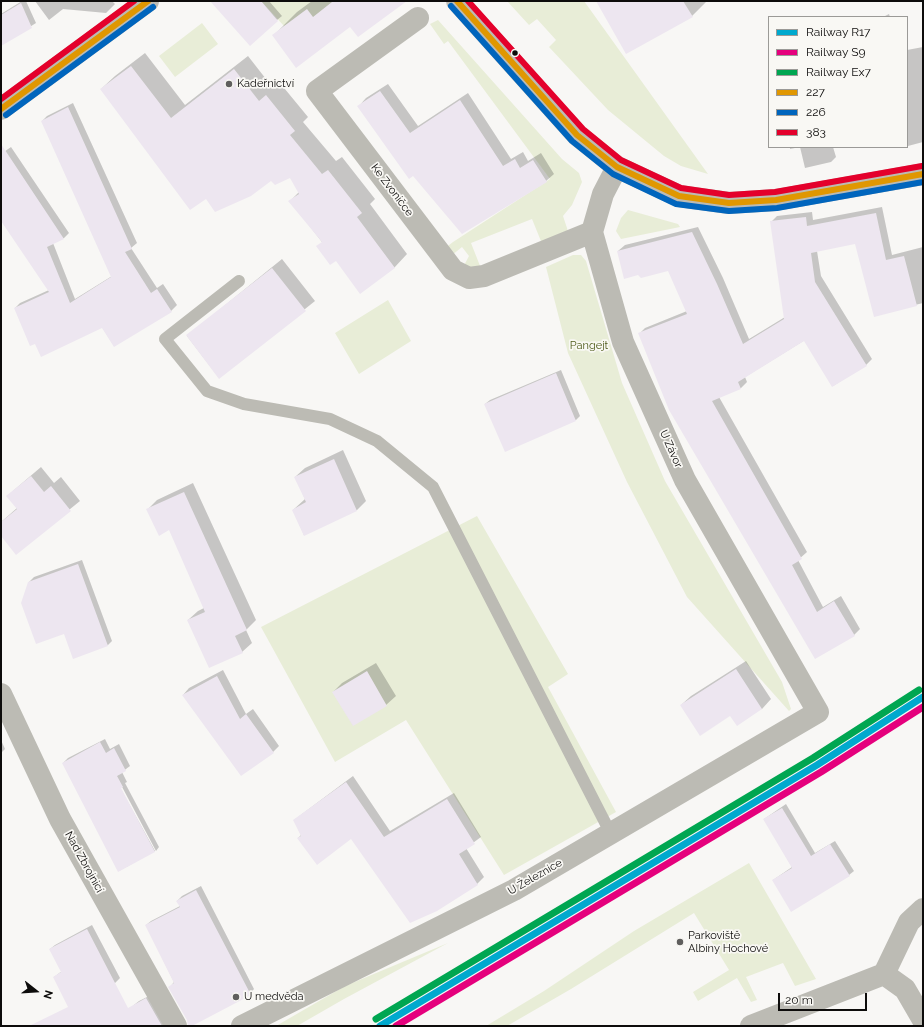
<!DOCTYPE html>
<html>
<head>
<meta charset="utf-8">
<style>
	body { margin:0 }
	#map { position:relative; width:924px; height:1027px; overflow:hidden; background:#f8f7f5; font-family:Raleway,sans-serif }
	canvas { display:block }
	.frame { position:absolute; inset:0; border:2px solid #0d0c0b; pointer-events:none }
	.legend { position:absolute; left:768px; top:16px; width:140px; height:132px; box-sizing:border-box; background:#f9f8f4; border:1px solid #9b9a97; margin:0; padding:5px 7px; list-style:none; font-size:12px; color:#0d0c0b }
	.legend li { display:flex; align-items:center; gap:8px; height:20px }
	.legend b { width:20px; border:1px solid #9b9a97 }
	.north { position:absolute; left:16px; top:971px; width:40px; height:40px; -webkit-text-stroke:3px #f9f8f4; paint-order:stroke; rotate:107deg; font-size:11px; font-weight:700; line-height:16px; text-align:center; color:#0d0c0b }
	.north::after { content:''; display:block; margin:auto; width:14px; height:18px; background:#0d0c0b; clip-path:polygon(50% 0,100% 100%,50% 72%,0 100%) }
	.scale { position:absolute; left:778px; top:993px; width:89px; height:18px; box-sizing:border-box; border:2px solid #0d0c0b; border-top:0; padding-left:5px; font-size:12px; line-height:14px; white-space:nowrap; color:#0d0c0b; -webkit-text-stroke:3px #f9f8f4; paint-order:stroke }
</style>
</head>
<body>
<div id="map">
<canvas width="924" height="1027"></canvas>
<div class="frame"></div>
<ul class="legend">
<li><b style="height:5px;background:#00a9ce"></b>Railway R17</li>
<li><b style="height:5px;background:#e5007d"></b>Railway S9</li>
<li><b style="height:5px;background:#00a651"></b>Railway Ex7</li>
<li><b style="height:5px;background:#e09701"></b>227</li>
<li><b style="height:5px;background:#0065bd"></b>226</li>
<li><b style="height:5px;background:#e4002b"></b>383</li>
</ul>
<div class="north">N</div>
<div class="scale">20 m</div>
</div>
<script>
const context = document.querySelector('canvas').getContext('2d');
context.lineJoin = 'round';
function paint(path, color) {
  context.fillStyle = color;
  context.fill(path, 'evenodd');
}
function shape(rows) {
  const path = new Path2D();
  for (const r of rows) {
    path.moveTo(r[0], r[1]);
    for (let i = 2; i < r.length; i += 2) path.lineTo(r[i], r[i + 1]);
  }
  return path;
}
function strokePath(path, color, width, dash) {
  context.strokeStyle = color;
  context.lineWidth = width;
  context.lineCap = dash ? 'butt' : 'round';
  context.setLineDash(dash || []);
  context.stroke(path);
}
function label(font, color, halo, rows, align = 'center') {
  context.font = font + ' Raleway,sans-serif';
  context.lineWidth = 3.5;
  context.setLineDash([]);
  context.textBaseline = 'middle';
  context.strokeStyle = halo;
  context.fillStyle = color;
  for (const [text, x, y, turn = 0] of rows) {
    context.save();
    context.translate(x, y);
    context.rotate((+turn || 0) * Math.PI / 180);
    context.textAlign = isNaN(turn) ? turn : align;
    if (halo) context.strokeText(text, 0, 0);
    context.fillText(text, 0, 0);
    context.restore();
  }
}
const green = shape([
	[261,1,334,1,313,18,284,26],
	[507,1,584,1,708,174,681,166,664,156,608,110,549,47,556,40,537,19,529,25],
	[438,20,562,159,579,173,582,182,572,205,563,216,571,240,545,251,532,219,471,243,484,276,460,273,469,256,462,247,446,260,440,252,453,242,550,179,448,41,444,44,430,24],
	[202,23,218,44,175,77,159,56],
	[628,210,678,224,680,227,621,239,616,231,621,218],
	[573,255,581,255,586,261,622,383,665,481,782,682,791,709,789,711,687,597,627,482,568,353,546,267],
	[388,300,411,341,359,374,335,333],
	[477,516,568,674,548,687,616,812,504,875,406,720,335,762,261,627],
	[749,863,816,979,795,986,783,963,746,977,757,1000,751,1002,737,978,698,1001,693,992,729,970,694,913,571,989,507,1026,486,1026,544,991,634,931],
	[448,943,344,999,297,1026,276,1026,345,986]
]);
const shadow = shape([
	[22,1,26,1,36,23,1,45,1,14],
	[35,1,112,1,115,4,106,13,63,9,49,20],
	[211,1,269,1,282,16,277,20],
	[312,1,404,1,350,26,274,35,297,12],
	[600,1,705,1,706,2,692,16],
	[889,14,890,17,883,17],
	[923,47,923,142,908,146,907,50],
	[145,53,185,105,248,56,273,88,280,83,308,117,303,122,336,161,342,157,375,199,370,204,407,254,394,268,336,260,290,201,299,192,290,177,271,179,206,198,101,89,115,76],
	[388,84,418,126,468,93,511,159,523,152,528,161,541,153,554,174,546,181,462,233,359,106,366,98],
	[73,103,137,243,131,248,157,288,163,284,177,305,171,311,114,346,102,327,15,308,20,303,49,290,1,220,1,154,11,147,69,233,64,238,53,243,75,299,112,276,42,121,47,116],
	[790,147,833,147,836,157,831,162,805,168,800,147,790,149],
	[882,207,892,255,923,247,923,303,875,315,856,243,817,251,821,276,872,359,866,365,833,386,805,340,745,377,747,382,741,388,719,397,807,552,798,560,823,607,841,596,860,629,854,635,816,657,639,334,645,328,687,311,669,270,618,251,625,245,698,227,723,278,749,339,785,317,771,222,777,216,812,212,813,220],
	[282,259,315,301,219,378,187,336],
	[561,370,580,416,576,420,485,404,490,400],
	[343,450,366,501,357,510,304,535,293,510,305,499,295,477,305,468],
	[41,467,54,483,61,477,80,501,16,553,1,534,1,522,17,508,7,496],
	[193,483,256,620,246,630,252,643,242,652,188,620,198,611,204,608,170,529,148,509,157,500],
	[82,560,112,641,108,645,64,633,29,582,34,577],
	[746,661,771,699,762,709,731,715,681,705,691,696],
	[376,663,396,696,386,705,353,725,333,692,342,683],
	[223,670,246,714,253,709,279,746,273,752,183,695,189,688],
	[105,739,110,749,119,744,130,766,122,772,127,782,125,783,159,847,156,851,120,783,118,784,155,851,119,871,63,763,68,758],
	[1,740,5,749,1,753],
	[353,776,390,831,454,793,481,837,466,848,484,877,477,884,351,837,298,838,301,835,294,820],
	[786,804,815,853,835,841,854,871,849,875,773,880,792,867,764,819],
	[201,886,254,989,250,994,170,987,174,982,146,925,151,921,180,906,177,901,182,896],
	[92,925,120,978,115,983,68,1005,54,977,62,971,50,949,55,945],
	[151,995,169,1026,107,1026,139,1001]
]);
const building = shape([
	[210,1,261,1,278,21,250,46],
	[331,1,407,1,358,37,350,27,296,68,272,35,307,9,313,17,332,2],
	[596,1,683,1,693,17,626,54],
	[21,3,32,28,1,46,1,15],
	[131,66,171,118,234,69,259,101,266,95,295,131,290,135,322,174,328,170,362,213,357,217,395,268,360,294,336,261,330,265,316,246,322,242,288,201,299,194,290,178,275,185,271,181,251,196,215,212,206,199,190,210,100,89],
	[380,91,410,133,460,100,503,166,515,159,520,168,533,160,547,182,462,234,413,176,409,179,357,106],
	[68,107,132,249,125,252,151,293,157,289,172,312,114,347,102,328,41,357,35,344,30,346,14,308,49,292,1,221,1,144,64,239,47,247,70,303,111,277,41,121],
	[876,213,886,260,904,256,917,306,874,317,855,244,811,253,815,282,867,366,832,387,804,341,738,382,741,389,712,401,802,559,792,565,817,612,834,601,855,636,815,659,669,410,638,333,687,314,668,271,641,278,638,275,624,279,617,251,692,232,717,284,743,344,784,319,770,221,806,217,807,226],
	[272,268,306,311,219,379,186,335],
	[556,373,576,421,505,452,484,404],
	[334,459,357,511,304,536,292,510,306,502,294,477],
	[31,476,44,492,51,486,71,511,16,555,1,536,1,522,17,509,6,496],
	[184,492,247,630,235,636,243,653,209,668,187,620,205,612,169,530,159,536,146,509],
	[78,564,108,646,73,659,64,634,36,644,21,603,28,582],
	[736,669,762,709,737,726,730,716,700,736,680,705],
	[367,671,387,706,353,726,332,692],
	[217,676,240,719,246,714,274,753,241,776,182,695],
	[100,742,106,753,114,748,126,771,117,776,123,787,121,788,155,852,118,872,62,763],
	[346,782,384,837,447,799,475,844,459,854,478,885,437,911,410,923,351,839,317,865,297,838,301,836,293,820],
	[782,808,811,856,830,844,850,876,791,912,772,880,792,868,763,819],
	[196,890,251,995,192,1026,188,1026,187,1020,168,987,174,983,145,925,180,907,176,901],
	[87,929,128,1008,146,998,162,1026,29,1026,68,1007,53,977,61,972,49,949]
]);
const lane = shape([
	[239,281,165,339,207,391,244,404,330,419,377,441,433,487,611,834]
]);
const street = shape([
	[418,18,317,91,453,270,469,278,484,276,592,232],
	[1,694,60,819,176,1026],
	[884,974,905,989,923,1020],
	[242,1026,514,890,818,712,685,480,623,342,592,232,603,194,617,167],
	[751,1026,884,974,909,922,923,909]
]);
const secondary = shape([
	[457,1,577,135,617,167,679,196,729,203,776,200,923,174],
	[1,109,148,1]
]);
const bus1 = shape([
	[457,1,577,135,617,167,679,196,729,203,776,200,923,174],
	[1,109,148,1]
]);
const bus2 = shape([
	[451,6,572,141,613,174,676,204,729,211,777,208,923,182],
	[6,115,153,7]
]);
const bus3 = shape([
	[468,1,583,129,621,160,681,188,729,195,775,192,922,166],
	[1,99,134,1]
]);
const rail1 = shape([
	[380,1026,817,765,923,697]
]);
const rail2 = shape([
	[396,1026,821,772,923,707]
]);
const rail3 = shape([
	[376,1019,813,758,919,690]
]);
const markers = [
	[515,53,3.5,"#0d0c0b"],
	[229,84,4,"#5f5e5d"],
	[680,942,4,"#5f5e5d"],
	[236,997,4,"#5f5e5d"]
];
const poiNames = [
	["Kadeřnictví",237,84],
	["Parkoviště",688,936],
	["Albíny Hochové",688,949],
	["U medvěda",244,997]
];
const streetNames = [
	["Ke Zvoničce",392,190,53],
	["U Závor",671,449,66],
	["Nad Zbrojnicí",84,862,61],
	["U Železnice",535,877,-30]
];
const parkNames = [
	["Pangejt",589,346]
];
paint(green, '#e8edd7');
paint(shadow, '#0003');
paint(building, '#ede6f0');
strokePath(lane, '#bcbbb4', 12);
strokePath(street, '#bcbbb4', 22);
strokePath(secondary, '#bcbbb4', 22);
strokePath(bus1, '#e09701', 6);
strokePath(bus2, '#0065bd', 6);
strokePath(bus3, '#e4002b', 6);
strokePath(rail1, '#00a9ce', 7);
strokePath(rail2, '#e5007d', 7);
strokePath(rail3, '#00a651', 7);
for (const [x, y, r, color] of markers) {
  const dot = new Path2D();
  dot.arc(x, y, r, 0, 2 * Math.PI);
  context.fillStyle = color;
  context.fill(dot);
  strokePath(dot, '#f9f8f4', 1.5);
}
label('11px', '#0d0c0b', '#f9f8f4', poiNames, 'left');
label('11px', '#0d0c0b', '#f9f8f4', streetNames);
label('11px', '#4e5b19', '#f9f8f4', parkNames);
</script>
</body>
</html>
